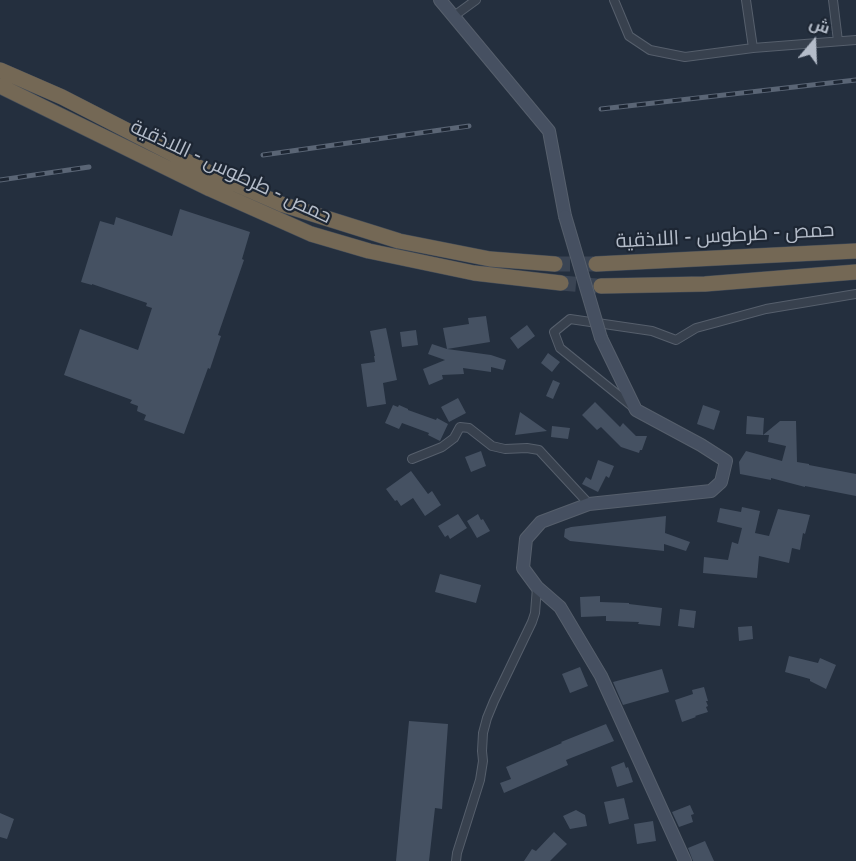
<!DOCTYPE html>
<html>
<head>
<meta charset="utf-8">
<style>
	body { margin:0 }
	#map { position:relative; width:856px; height:861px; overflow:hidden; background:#242f3e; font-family:"IBM Plex Sans",Cairo,sans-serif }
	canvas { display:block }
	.north { position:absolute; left:784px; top:12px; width:60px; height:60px; -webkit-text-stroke:4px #1d2633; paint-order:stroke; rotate:19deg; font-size:16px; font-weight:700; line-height:24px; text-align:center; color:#b4bcc9 }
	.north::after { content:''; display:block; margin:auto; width:21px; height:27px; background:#b4bcc9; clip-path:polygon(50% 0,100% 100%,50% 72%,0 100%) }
</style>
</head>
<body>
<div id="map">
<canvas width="856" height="861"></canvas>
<div class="north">ش</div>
</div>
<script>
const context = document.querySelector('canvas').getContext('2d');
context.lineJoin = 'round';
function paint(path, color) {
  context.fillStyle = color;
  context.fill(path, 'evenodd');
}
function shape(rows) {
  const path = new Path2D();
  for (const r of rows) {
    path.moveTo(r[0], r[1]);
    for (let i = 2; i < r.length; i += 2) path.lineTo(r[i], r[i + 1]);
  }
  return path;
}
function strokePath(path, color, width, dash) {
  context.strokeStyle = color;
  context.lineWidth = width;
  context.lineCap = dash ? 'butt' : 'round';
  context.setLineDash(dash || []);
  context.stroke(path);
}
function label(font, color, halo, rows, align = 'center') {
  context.font = font + ' "IBM Plex Sans",Cairo,sans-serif';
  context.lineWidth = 4.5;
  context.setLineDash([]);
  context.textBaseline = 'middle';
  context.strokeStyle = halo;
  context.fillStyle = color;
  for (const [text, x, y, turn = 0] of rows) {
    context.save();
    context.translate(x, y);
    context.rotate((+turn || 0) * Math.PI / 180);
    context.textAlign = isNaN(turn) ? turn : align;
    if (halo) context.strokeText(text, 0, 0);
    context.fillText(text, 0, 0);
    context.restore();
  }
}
const building = shape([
	[180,209,250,232,242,259,244,260,218,335,221,336,210,369,208,368,184,434,144,420,146,415,137,411,138,406,130,403,132,400,64,375,80,329,138,350,152,308,146,306,147,303,92,284,92,285,81,282,100,221,114,225,116,217,172,236],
	[486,316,490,342,447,349,443,328,469,324,468,318],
	[527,325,535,336,518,349,510,338],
	[386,328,397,380,383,383,386,404,367,407,361,364,375,362,374,356,375,356,370,331],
	[416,330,418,345,402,347,400,332],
	[432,344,447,349,491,355,506,360,503,370,491,367,491,372,463,368,464,374,442,375,443,379,429,385,423,369,445,360,428,354],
	[548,353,560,362,552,372,541,363],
	[553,380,560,383,553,399,546,396],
	[458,398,466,413,449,422,441,407],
	[595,402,620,427,623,423,636,436,647,436,642,450,640,450,639,453,621,447,601,427,597,430,582,415],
	[393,405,398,407,399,405,408,409,408,410,436,420,437,418,448,424,440,441,428,435,429,433,402,423,399,429,385,423],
	[703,405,720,411,714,430,697,424],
	[520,412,547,431,515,435],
	[747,416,764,418,763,435,746,434],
	[780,421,796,421,797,462,809,464,809,465,856,474,856,496,805,486,805,487,771,478,771,480,740,474,739,462,746,451,782,461,786,446,768,442,769,435,763,435],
	[552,426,570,428,568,439,551,437],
	[481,451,486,466,471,472,465,457],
	[598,460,614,466,609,478,606,476,598,492,582,484,586,477,591,480],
	[411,471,428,494,432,491,441,505,425,516,413,498,401,506,397,500,395,501,386,489],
	[742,507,760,511,755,533,769,536,778,509,810,515,805,534,803,533,800,550,792,548,789,563,759,556,757,578,703,573,704,557,728,560,732,542,738,544,742,528,717,522,720,508,741,512],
	[458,514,467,528,450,539,448,535,445,537,438,526],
	[478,514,481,520,483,519,490,531,477,538,467,521],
	[666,516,665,533,690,542,686,551,664,544,664,551,570,541,564,537,565,529,571,527],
	[440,574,481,585,476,603,435,592],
	[600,596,600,602,629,603,629,604,662,608,660,626,638,624,639,622,606,621,606,616,581,617,580,597],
	[680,609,696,611,694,628,678,626],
	[752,626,753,639,739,641,738,627],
	[789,656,818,663,820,658,836,665,826,689,810,681,810,679,785,672],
	[580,667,588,686,570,693,562,674],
	[662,669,669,692,623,705,613,682],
	[704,687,708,701,706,701,708,706,706,707,708,712,695,716,696,717,682,722,675,700,693,694,692,690],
	[409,721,448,724,442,809,435,808,429,861,396,861],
	[606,724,614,741,566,760,568,765,504,793,500,783,511,779,506,767,562,743,561,742],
	[624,762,626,768,628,767,633,782,617,787,611,767],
	[624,798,629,819,609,824,604,802],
	[690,805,694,814,691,815,693,822,679,827,672,812],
	[576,810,585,815,587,826,570,829,563,816],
	[0,813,14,819,7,839,0,837],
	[653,821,656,841,637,844,634,824],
	[554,832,567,844,550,861,524,861,532,849,536,851],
	[705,841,714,861,693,861,688,848]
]);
const highwayTunnel = shape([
	[555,264,596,264],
	[561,283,597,286]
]);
const street = shape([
	[614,0,629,36,650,50,685,57,753,48,856,40],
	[746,0,753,48],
	[833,0,838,41],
	[454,16,476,0],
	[633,407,560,348,554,332,570,319,652,331,676,340,696,328,766,309,856,294],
	[412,459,442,447,454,438,460,427,469,428,492,446,505,449,527,448,539,450,589,504],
	[456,861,457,853,480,780,483,761,482,751,483,733,487,718,494,701,532,622,535,613,537,587]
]);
const secondary = shape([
	[440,0,549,131,565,216],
	[601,338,636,410,701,445,726,461,721,482,711,491,589,504,541,522,526,539,523,568,537,587,560,607,601,676,685,861]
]);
const highway = shape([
	[0,70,62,97,210,173,281,204,399,241,490,259,555,264],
	[0,86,210,189,311,234,369,251,474,273,561,283],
	[596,264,856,251],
	[601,286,705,284,856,272]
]);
const rail = shape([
	[601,109,856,80],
	[263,155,469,126],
	[0,180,89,167]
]);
const secondaryBridge = shape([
	[565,216,601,338]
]);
const streetNames = [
	["حمص - طرطوس - اللاذقية",231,172,25],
	["حمص - طرطوس - اللاذقية",725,236,-3]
];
paint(building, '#455162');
strokePath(highwayTunnel, '#3a4453', 15, [15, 8]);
strokePath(street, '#565f6c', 10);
strokePath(secondary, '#565f6c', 14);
strokePath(highway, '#434c59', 16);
strokePath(street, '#38414e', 8);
strokePath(secondary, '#465061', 12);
strokePath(highway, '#746855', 15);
strokePath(rail, '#5a6575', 5);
strokePath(rail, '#1d2633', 3, [9]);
strokePath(secondaryBridge, '#565f6c', 14, []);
strokePath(secondaryBridge, '#465061', 12);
label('20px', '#b4bcc9', '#1d2633', streetNames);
</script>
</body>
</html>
